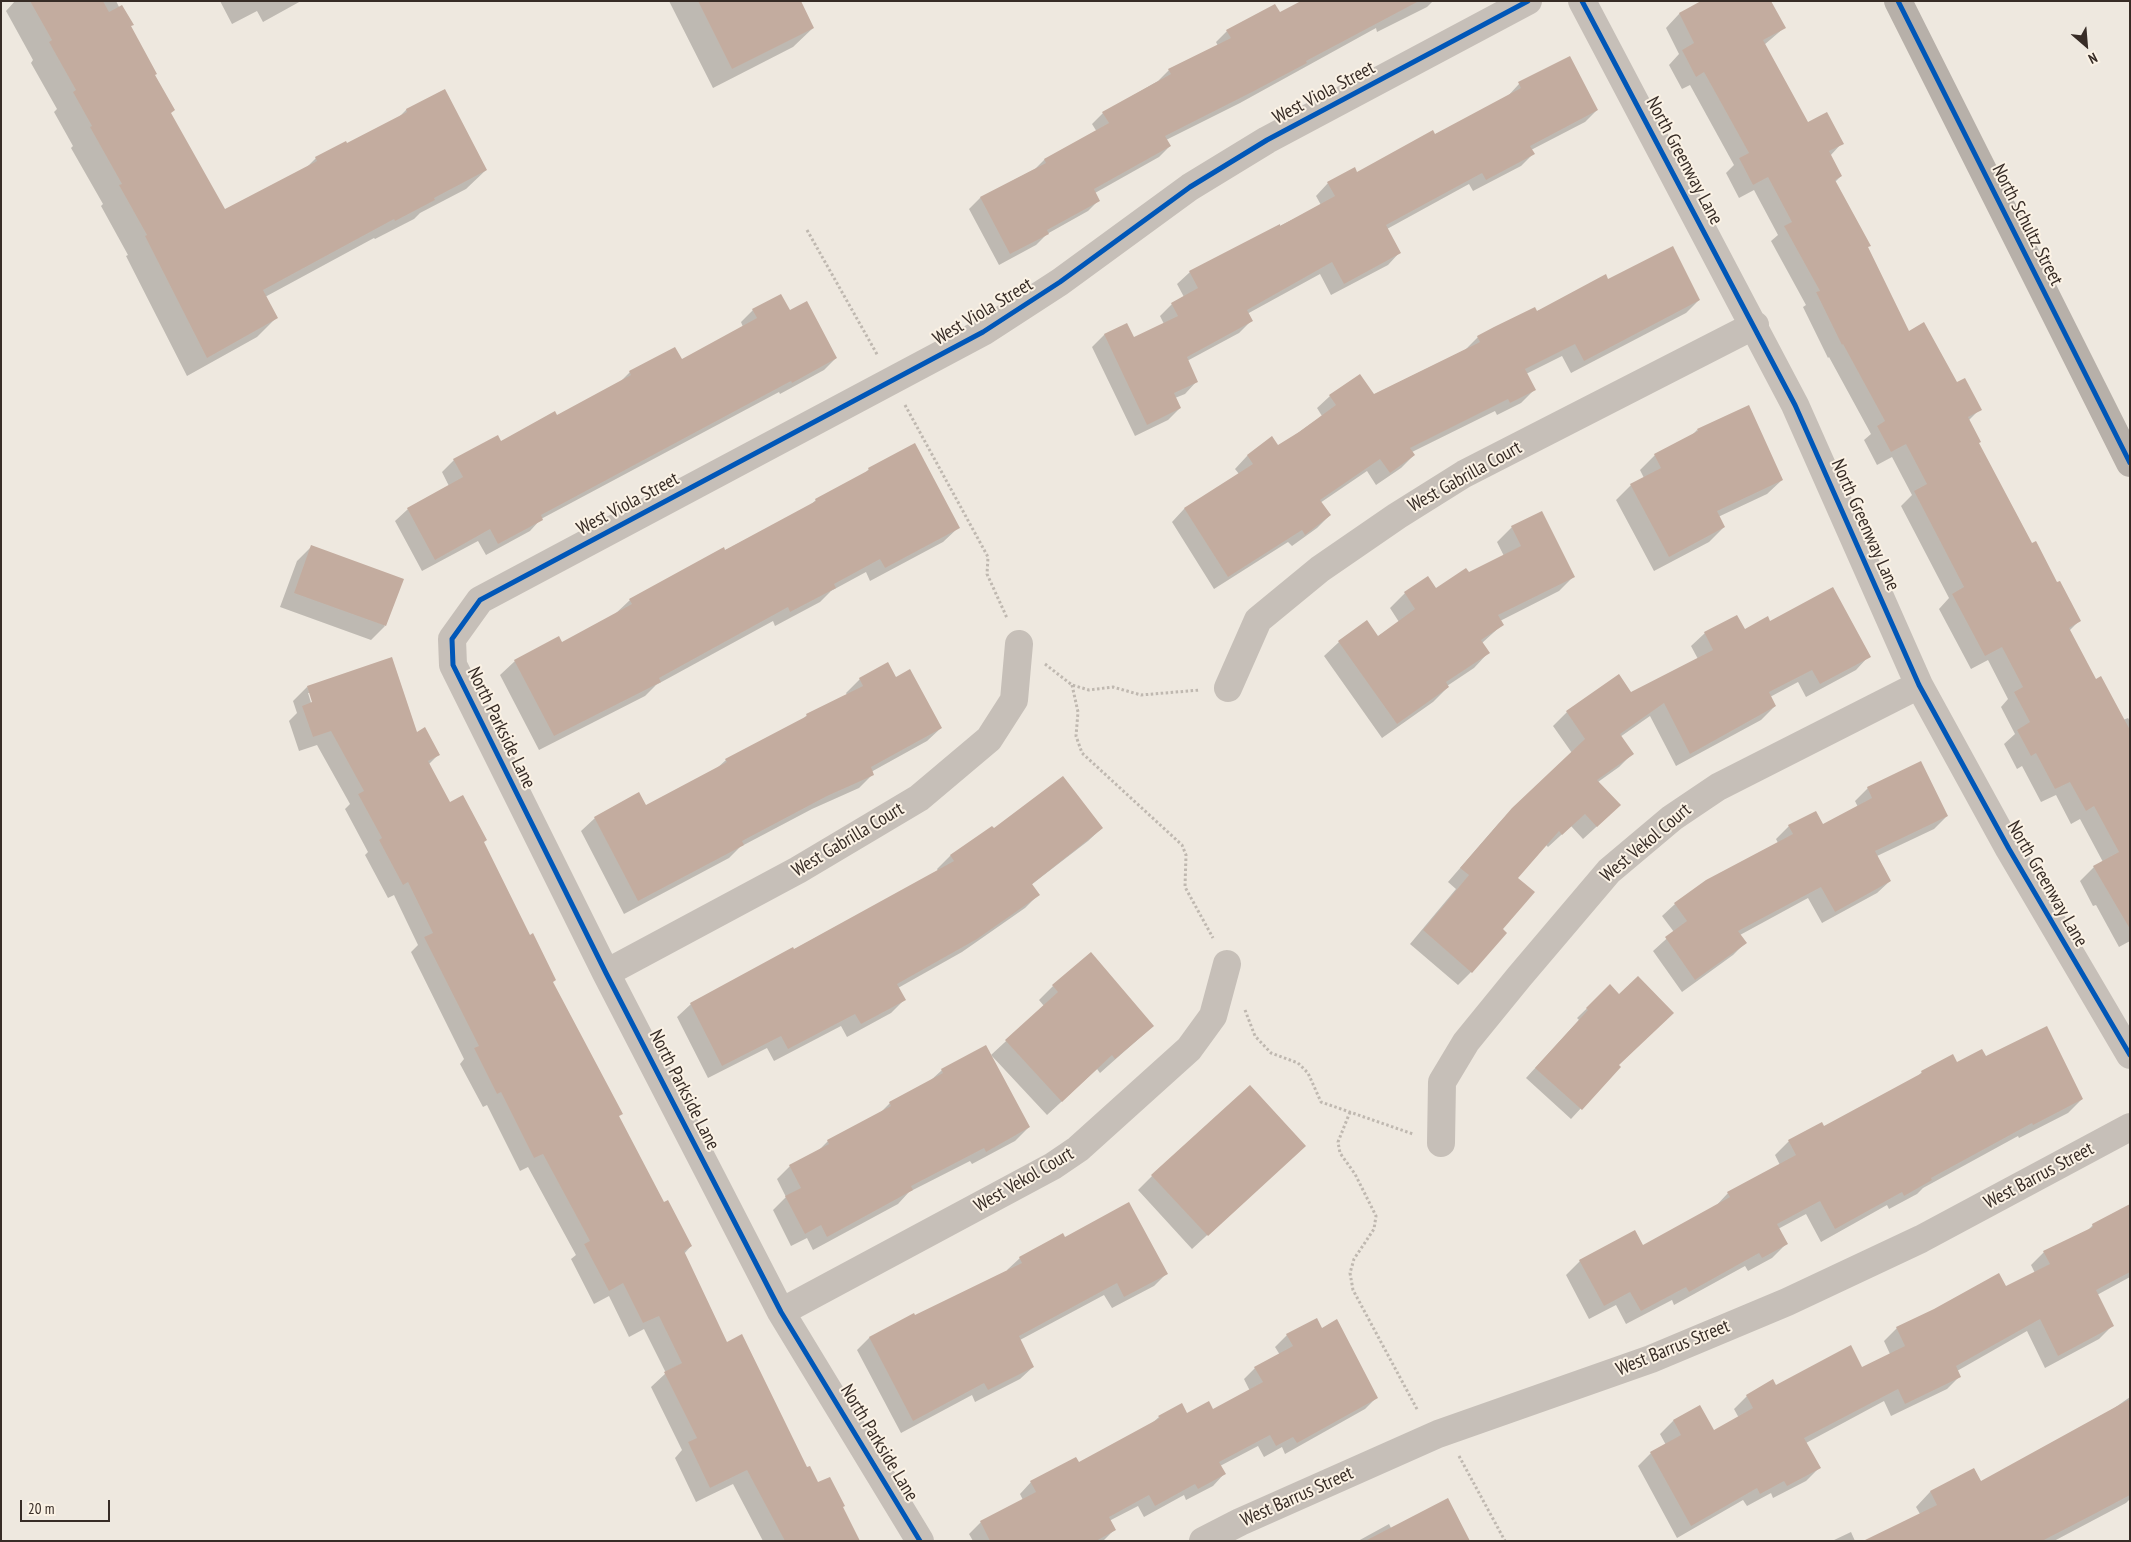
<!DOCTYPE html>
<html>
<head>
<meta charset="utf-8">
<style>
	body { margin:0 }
	#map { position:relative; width:2131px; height:1542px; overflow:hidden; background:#eee8df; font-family:"PT Sans Narrow",sans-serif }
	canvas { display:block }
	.frame { position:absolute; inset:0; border:2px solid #372c26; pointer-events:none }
	.north { position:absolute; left:2061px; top:20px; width:50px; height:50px; -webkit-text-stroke:4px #fbf2e5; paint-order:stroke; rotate:153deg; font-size:14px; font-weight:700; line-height:20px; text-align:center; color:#372c26 }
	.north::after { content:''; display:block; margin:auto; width:18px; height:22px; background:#372c26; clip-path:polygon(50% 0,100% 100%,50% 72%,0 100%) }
	.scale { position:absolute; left:20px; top:1500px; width:90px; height:22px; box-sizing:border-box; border:2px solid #372c26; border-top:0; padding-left:6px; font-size:15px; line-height:18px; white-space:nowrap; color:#372c26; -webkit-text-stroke:4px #fbf2e5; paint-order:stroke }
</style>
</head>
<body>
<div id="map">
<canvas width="2131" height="1542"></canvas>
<div class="frame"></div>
<div class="north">N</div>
<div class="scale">20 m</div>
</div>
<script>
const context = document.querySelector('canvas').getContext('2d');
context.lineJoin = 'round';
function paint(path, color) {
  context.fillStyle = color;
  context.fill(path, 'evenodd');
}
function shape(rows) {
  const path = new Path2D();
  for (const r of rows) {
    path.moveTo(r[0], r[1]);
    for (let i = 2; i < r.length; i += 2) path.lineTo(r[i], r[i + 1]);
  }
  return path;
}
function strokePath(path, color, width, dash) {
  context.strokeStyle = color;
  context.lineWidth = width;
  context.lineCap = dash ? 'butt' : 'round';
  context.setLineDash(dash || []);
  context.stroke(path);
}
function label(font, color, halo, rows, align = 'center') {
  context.font = font + ' "PT Sans Narrow",sans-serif';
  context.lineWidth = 4;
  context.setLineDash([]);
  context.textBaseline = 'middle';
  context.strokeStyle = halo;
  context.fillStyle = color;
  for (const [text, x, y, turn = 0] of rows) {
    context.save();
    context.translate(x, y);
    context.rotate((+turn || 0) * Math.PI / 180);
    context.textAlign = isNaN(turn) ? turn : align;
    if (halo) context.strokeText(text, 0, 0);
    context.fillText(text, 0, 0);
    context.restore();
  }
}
const shadow = shape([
	[15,1,116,1,154,75,170,114,225,211,304,170,316,158,346,145,399,117,406,110,444,90,486,170,466,189,420,213,414,219,375,239,374,238,265,297,276,318,257,337,187,376,126,256,128,255,101,206,103,204,71,148,73,146,54,112,57,109,31,63,33,60,6,11],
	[220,1,301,1,263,22,257,11,232,24],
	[669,1,799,1,813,28,793,47,713,88],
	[1304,1,1433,1,1427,7,1377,32,1376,28,1240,103,1166,140,1170,146,1159,157,1095,193,1099,200,1088,211,1047,234,1036,245,999,265,969,209,980,198,1035,169,1044,160,1097,132,1092,124,1103,113,1158,81,1169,70,1218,46,1216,42,1227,31,1279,14],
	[1704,1,1784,28,1764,45,1807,123,1842,143,1830,156,1841,176,1835,182,1908,333,1980,409,1968,421,1978,443,2031,545,2080,620,2069,631,2095,680,2123,720,2128,718,2130,721,2130,941,2119,947,2096,905,2093,906,2080,881,2094,867,2103,862,2080,819,2071,824,2056,795,2041,802,2022,766,2017,769,2004,744,2015,734,2001,707,2008,699,1988,660,1971,669,1939,609,1949,598,1901,506,1912,495,1892,457,1877,465,1864,440,1871,434,1829,357,1828,358,1803,307,1806,305,1771,241,1778,235,1754,190,1739,198,1726,173,1734,165,1690,85,1682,89,1669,65,1679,54,1666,28,1679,14],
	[1569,57,1597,110,1585,122,1531,150,1533,154,1521,166,1473,191,1469,184,1387,229,1400,252,1388,265,1331,295,1320,274,1247,314,1251,321,1239,333,1187,361,1197,381,1185,394,1175,398,1180,408,1168,420,1135,436,1092,347,1104,335,1126,325,1133,339,1164,324,1160,316,1172,304,1184,297,1177,284,1190,272,1321,205,1316,196,1328,183,1357,173,1434,135,1507,97,1519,84],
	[1608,280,1699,300,1686,313,1571,373,1562,356,1526,374,1534,390,1521,403,1497,415,1495,411,1412,452,1414,455,1401,468,1376,485,1367,471,1320,503,1330,515,1317,528,1292,546,1288,542,1214,589,1172,522,1184,509,1239,474,1235,469,1247,456,1271,438,1278,447,1322,416,1317,408,1330,396,1373,395,1465,350,1478,337],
	[753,310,789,312,836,358,824,370,780,394,779,392,541,519,530,531,486,555,478,541,422,571,395,521,408,509,449,486,442,472,454,460,497,437,500,442,556,417,620,382,630,372,681,361,743,327,741,322],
	[1697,430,1782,480,1767,494,1718,517,1724,527,1709,542,1654,571,1616,500,1631,485,1644,478,1640,470,1655,455,1691,436],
	[869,469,958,528,943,542,870,581,866,572,831,591,820,602,775,626,773,621,656,685,645,696,539,750,500,675,515,661,562,644,614,615,630,600,808,507,816,500,862,476],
	[1512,527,1574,576,1559,591,1500,621,1503,624,1482,643,1488,653,1474,668,1447,686,1448,687,1433,702,1382,738,1324,656,1339,642,1377,637,1399,622,1390,608,1405,593,1428,578,1436,590,1504,556,1497,542],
	[312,546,385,626,371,640,280,607,297,561],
	[1770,623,1869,656,1856,670,1806,697,1798,682,1770,697,1775,706,1761,720,1676,766,1650,716,1620,737,1632,754,1619,767,1598,782,1606,818,1583,839,1571,826,1548,847,1546,845,1516,878,1471,972,1458,985,1410,944,1456,889,1448,882,1499,823,1572,753,1553,726,1567,712,1619,676,1631,693,1698,659,1691,646,1705,633,1744,630],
	[860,679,941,728,927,741,871,772,873,774,859,788,812,809,740,847,729,858,624,914,581,831,595,818,646,807,716,769,726,760,801,721,807,715,847,695,846,693],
	[307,687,416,734,438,755,429,764,450,804,483,843,618,1117,664,1204,691,1246,684,1254,726,1343,807,1469,818,1484,842,1508,858,1541,763,1541,733,1484,696,1502,675,1458,682,1450,651,1387,666,1373,644,1329,629,1337,609,1296,594,1304,571,1259,576,1255,528,1167,520,1171,487,1105,483,1107,460,1064,464,1059,411,952,418,945,394,895,388,898,365,855,368,852,345,809,350,804,317,745,299,751,289,721,297,713,293,701],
	[308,693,311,693,313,709],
	[1868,788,1947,816,1934,829,1877,856,1890,881,1877,893,1822,923,1808,898,1740,935,1745,943,1733,955,1682,992,1653,951,1674,932,1662,916,1675,904,1778,843,1776,839,1789,826,1815,812,1823,826,1858,807,1855,801],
	[992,828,993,830,1102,828,1088,841,1031,885,1038,895,1025,908,962,952,898,988,904,1000,891,1013,847,1037,841,1026,774,1061,767,1048,708,1078,677,1017,691,1004,793,950,938,871,937,869,950,856],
	[1053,986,1153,1026,1100,1073,1097,1069,1047,1115,991,1055,1044,1006,1039,1000],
	[1610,986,1617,1066,1619,1067,1571,1119,1526,1078,1579,1020,1577,1018],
	[1985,1058,2082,1099,2068,1113,2019,1138,2018,1136,1923,1188,1917,1194,1889,1209,1887,1205,1821,1242,1806,1214,1778,1229,1786,1244,1772,1258,1748,1271,1745,1266,1674,1305,1672,1300,1626,1324,1616,1305,1589,1319,1566,1275,1580,1261,1643,1247,1714,1208,1728,1193,1780,1165,1775,1155,1789,1141,1824,1128,1917,1077,1922,1072],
	[942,1070,1029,1127,1015,1141,972,1164,970,1161,909,1192,898,1204,813,1250,807,1238,791,1246,773,1210,786,1197,777,1179,790,1166,818,1151,828,1141,879,1114,890,1103,930,1081],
	[1304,1146,1192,1249,1138,1190,1152,1176],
	[2130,1205,2130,1277,2097,1295,2112,1326,2099,1339,2045,1368,2027,1331,1957,1371,1960,1376,1947,1389,1891,1416,1884,1401,1806,1443,1819,1468,1806,1481,1773,1498,1771,1493,1747,1506,1743,1500,1677,1538,1638,1466,1651,1453,1666,1445,1660,1434,1673,1421,1700,1407,1713,1432,1739,1418,1734,1409,1747,1396,1776,1387,1862,1368,1890,1354,1884,1341,1897,1328,2006,1287,2035,1273,2031,1265,2044,1252,2086,1232,2093,1225],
	[1065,1238,1166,1274,1154,1286,1112,1308,1104,1295,1020,1340,1033,1367,1020,1379,975,1402,972,1395,901,1433,857,1350,869,1338,913,1315,915,1317,1008,1272,1007,1270,1020,1258],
	[1322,1329,1377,1397,1365,1409,1285,1454,1282,1447,1264,1457,1258,1446,1220,1466,1224,1474,1213,1486,1186,1500,1184,1495,1144,1517,1138,1506,1109,1521,1114,1530,1103,1541,973,1541,969,1534,981,1522,1023,1500,1020,1494,1031,1482,1079,1464,1151,1424,1159,1417,1213,1411,1250,1391,1244,1379,1255,1368,1280,1355,1275,1347,1287,1335],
	[2130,1397,2130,1499,2126,1503,2054,1541,1866,1541,1920,1514,1916,1507,1930,1492,1974,1469,1981,1482,2113,1409],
	[1389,1524,1391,1528,1469,1541,1358,1541],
	[1851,1532,1855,1541,1832,1541]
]);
const building = shape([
	[30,1,103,1,109,12,122,5,134,25,131,26,157,74,155,75,175,110,171,113,225,209,317,161,315,157,346,141,347,143,407,112,406,109,445,89,487,170,434,198,435,200,395,221,394,219,263,290,278,318,207,358,145,236,147,235,119,185,122,184,90,127,92,126,73,92,76,90,49,42,52,40],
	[698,1,801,1,814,28,732,69],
	[1301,1,1419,1,1306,61,1307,63,1252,92,1165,136,1171,146,1094,189,1100,201,1047,230,1049,234,1010,254,980,197,1046,163,1044,159,1109,123,1102,112,1171,74,1168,69,1231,38,1226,30,1275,4,1280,12],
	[1701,1,1771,1,1786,28,1763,40,1808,122,1827,112,1844,144,1829,151,1842,176,1835,180,1871,246,1868,247,1909,331,1924,322,1957,382,1965,378,1982,410,1968,417,1981,442,1979,443,2032,543,2036,541,2057,582,2060,581,2081,621,2069,628,2096,679,2101,676,2130,730,2130,929,2093,866,2119,852,2094,806,2086,811,2070,782,2055,789,2036,753,2031,756,2017,730,2030,722,2014,692,2023,687,2002,647,1985,656,1952,594,1964,587,1914,491,1927,484,1906,444,1891,452,1877,426,1885,421,1843,344,1842,345,1816,292,1820,291,1784,226,1792,222,1768,177,1753,185,1739,158,1749,153,1704,72,1696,77,1682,50,1694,43,1679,13],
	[1570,56,1598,110,1530,146,1535,154,1486,180,1482,173,1386,225,1401,253,1344,284,1332,262,1247,310,1253,321,1187,357,1198,382,1174,393,1181,408,1147,425,1104,334,1127,323,1134,337,1178,316,1171,303,1198,288,1189,271,1280,224,1280,226,1335,196,1327,182,1355,167,1357,172,1433,130,1435,134,1521,88,1518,82],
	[1673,246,1700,300,1584,361,1575,344,1525,369,1536,390,1510,403,1508,399,1410,448,1415,455,1390,473,1380,459,1320,500,1331,515,1305,535,1302,530,1228,577,1184,508,1253,464,1247,455,1272,436,1278,445,1299,432,1336,405,1329,395,1360,374,1374,394,1480,342,1477,336,1494,327,1535,307,1537,311,1606,274,1608,279],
	[781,294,790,310,807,301,837,358,792,383,791,381,541,515,543,520,498,544,490,529,435,560,407,508,463,477,453,459,498,435,501,441,555,411,557,415,631,375,629,371,675,347,682,359,757,318,752,309],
	[1749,405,1783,480,1717,511,1725,527,1669,557,1630,484,1661,468,1654,454,1698,431,1697,429],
	[915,443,960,528,885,568,880,559,834,584,836,588,790,612,788,607,659,678,661,682,554,736,514,660,559,636,562,642,632,604,629,599,724,547,725,550,816,501,815,499,869,470,868,468],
	[1542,511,1575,577,1498,615,1504,625,1481,640,1490,653,1446,682,1449,687,1397,724,1338,641,1367,620,1378,636,1415,609,1404,592,1428,576,1436,588,1466,568,1469,572,1521,546,1511,526],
	[311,545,404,579,386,626,294,593],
	[1833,587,1871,657,1820,684,1812,670,1769,692,1776,706,1690,754,1664,703,1620,734,1634,754,1597,780,1621,805,1597,827,1585,814,1562,835,1559,831,1518,878,1535,892,1503,929,1507,933,1472,973,1423,930,1469,875,1460,868,1512,808,1585,739,1566,711,1619,674,1631,692,1713,650,1704,632,1737,615,1745,629,1768,616,1770,621],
	[392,657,417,732,425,727,440,755,428,761,450,802,463,795,487,840,484,842,530,935,533,933,556,980,553,982,623,1114,619,1116,664,1202,668,1200,692,1246,684,1251,727,1342,742,1334,807,1467,810,1466,818,1482,830,1477,845,1506,843,1507,860,1541,785,1541,747,1470,710,1488,688,1442,697,1438,664,1372,682,1363,659,1316,643,1323,623,1283,609,1291,584,1244,590,1241,543,1154,534,1158,501,1092,497,1094,474,1048,479,1046,424,937,433,933,408,882,403,885,379,840,382,838,358,794,364,791,331,731,313,737,302,706,312,702,307,686],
	[888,662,896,677,910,669,942,728,871,767,874,775,827,796,742,841,744,845,638,901,594,817,639,792,646,805,727,762,725,759,807,716,806,714,863,686,859,678],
	[1921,761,1948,816,1875,851,1891,881,1835,912,1821,887,1738,931,1747,943,1695,980,1665,937,1687,921,1674,903,1706,880,1793,834,1788,825,1816,811,1823,824,1872,798,1867,787],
	[1063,776,1103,828,1032,884,1040,895,977,939,897,984,906,1000,861,1024,855,1014,788,1049,781,1036,722,1066,690,1003,793,947,794,949,954,861,950,855,992,826,994,828],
	[1091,952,1154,1026,1115,1059,1112,1055,1062,1102,1005,1040,1058,992,1052,985],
	[1638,976,1674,1013,1619,1065,1621,1067,1582,1110,1535,1068,1588,1010,1586,1008,1610,984,1619,994],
	[2047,1026,2083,1099,2033,1125,2032,1123,1931,1178,1932,1180,1904,1196,1902,1192,1835,1229,1820,1201,1777,1224,1788,1244,1762,1258,1759,1253,1689,1292,1686,1287,1641,1311,1630,1292,1604,1306,1579,1260,1635,1230,1643,1245,1730,1197,1727,1192,1796,1155,1788,1140,1822,1122,1824,1126,1922,1073,1921,1071,1953,1054,1957,1062,1982,1049,1986,1056],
	[986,1045,1030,1127,986,1152,984,1148,911,1186,913,1190,827,1237,821,1225,805,1234,785,1196,801,1188,789,1165,829,1144,827,1140,891,1106,889,1102,943,1073,941,1069],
	[1250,1085,1306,1146,1208,1236,1151,1175],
	[1129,1202,1168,1274,1124,1297,1117,1283,1019,1336,1034,1367,988,1390,984,1383,913,1421,869,1337,914,1313,915,1315,1022,1263,1019,1257,1063,1233,1065,1237],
	[2130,1204,2130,1272,2096,1290,2114,1326,2058,1356,2040,1319,1956,1366,1961,1377,1905,1404,1898,1389,1804,1438,1821,1468,1787,1486,1784,1481,1760,1494,1757,1488,1691,1526,1650,1452,1681,1435,1673,1420,1700,1405,1714,1430,1753,1408,1746,1395,1773,1379,1776,1385,1851,1345,1862,1367,1905,1346,1896,1327,1934,1309,1999,1273,2006,1286,2050,1264,2043,1251,2093,1227,2092,1224],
	[1317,1318,1322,1328,1337,1319,1378,1398,1297,1443,1293,1437,1276,1446,1270,1435,1219,1462,1226,1474,1198,1489,1195,1484,1155,1506,1149,1495,1109,1517,1116,1530,1096,1541,990,1541,980,1521,1036,1492,1030,1481,1076,1457,1079,1462,1160,1418,1158,1416,1182,1403,1187,1413,1209,1401,1213,1409,1263,1382,1254,1367,1293,1346,1286,1334],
	[2130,1399,2130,1495,2096,1513,2042,1541,1863,1541,1937,1505,1930,1491,1974,1468,1981,1481],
	[1448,1498,1470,1541,1365,1541]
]);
const path = shape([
	[807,230,878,356],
	[905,405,988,557,987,574,1007,618],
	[1045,664,1072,685,1089,690,1113,687,1141,695,1200,690],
	[1072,685,1078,712,1076,736,1082,753,1182,845,1186,855,1185,887,1213,938],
	[1245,1010,1255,1036,1271,1053,1298,1063,1308,1073,1321,1102,1413,1134],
	[1350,1112,1338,1142,1340,1153,1355,1174,1376,1216,1374,1229,1354,1259,1350,1273,1353,1290,1418,1411],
	[1459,1456,1505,1541]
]);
const street = shape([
	[1582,1,1795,405,1919,685,2009,849,2130,1055],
	[1228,688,1258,620,1320,569,1397,516,1464,474,1755,325],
	[606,973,798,870,919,798,989,739,1014,700,1019,644],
	[1441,1143,1442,1082,1466,1042,1519,977,1609,871,1672,818,1718,787,1919,685],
	[781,1312,1053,1166,1078,1149,1189,1049,1213,1016,1227,964],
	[920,1541,781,1312,606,973,453,665,452,639,480,600,983,332,1060,282,1190,187,1267,140,1528,1],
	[1203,1541,1240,1522,1438,1434,1651,1359,1787,1302,1921,1239,2130,1127]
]);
const secondary = shape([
	[1898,1,2130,463]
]);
const cycleway = shape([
	[1582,1,1795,405,1919,685,2009,849,2130,1055],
	[1898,1,2130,463],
	[920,1541,781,1312,606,973,453,665,452,639,480,600,983,332,1060,282,1190,187,1267,140,1528,1]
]);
const streetNames = [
	["West Viola Street",1324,93,-28],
	["North Greenway Lane",1684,161,62],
	["North Schultz Street",2027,225,63],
	["West Viola Street",983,312,-31],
	["West Gabrilla Court",1465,477,-29],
	["West Viola Street",628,504,-28],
	["North Greenway Lane",1865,525,66],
	["North Parkside Lane",501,728,64],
	["West Gabrilla Court",848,840,-31],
	["West Vekol Court",1646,843,-40],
	["North Greenway Lane",2047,884,60],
	["North Parkside Lane",684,1090,63],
	["West Barrus Street",2039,1176,-28],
	["West Vekol Court",1024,1180,-30],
	["West Barrus Street",1673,1348,-22],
	["North Parkside Lane",879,1443,59],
	["West Barrus Street",1297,1497,-24]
];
paint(shadow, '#0003');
paint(building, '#c3ac9f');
strokePath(path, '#bfb8b0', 3, [2.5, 2.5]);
strokePath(street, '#c6bfb8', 28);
strokePath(secondary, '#b7b0a9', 28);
strokePath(cycleway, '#0057b8', 5);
label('19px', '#372c26', '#fbf2e5', streetNames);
</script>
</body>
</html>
